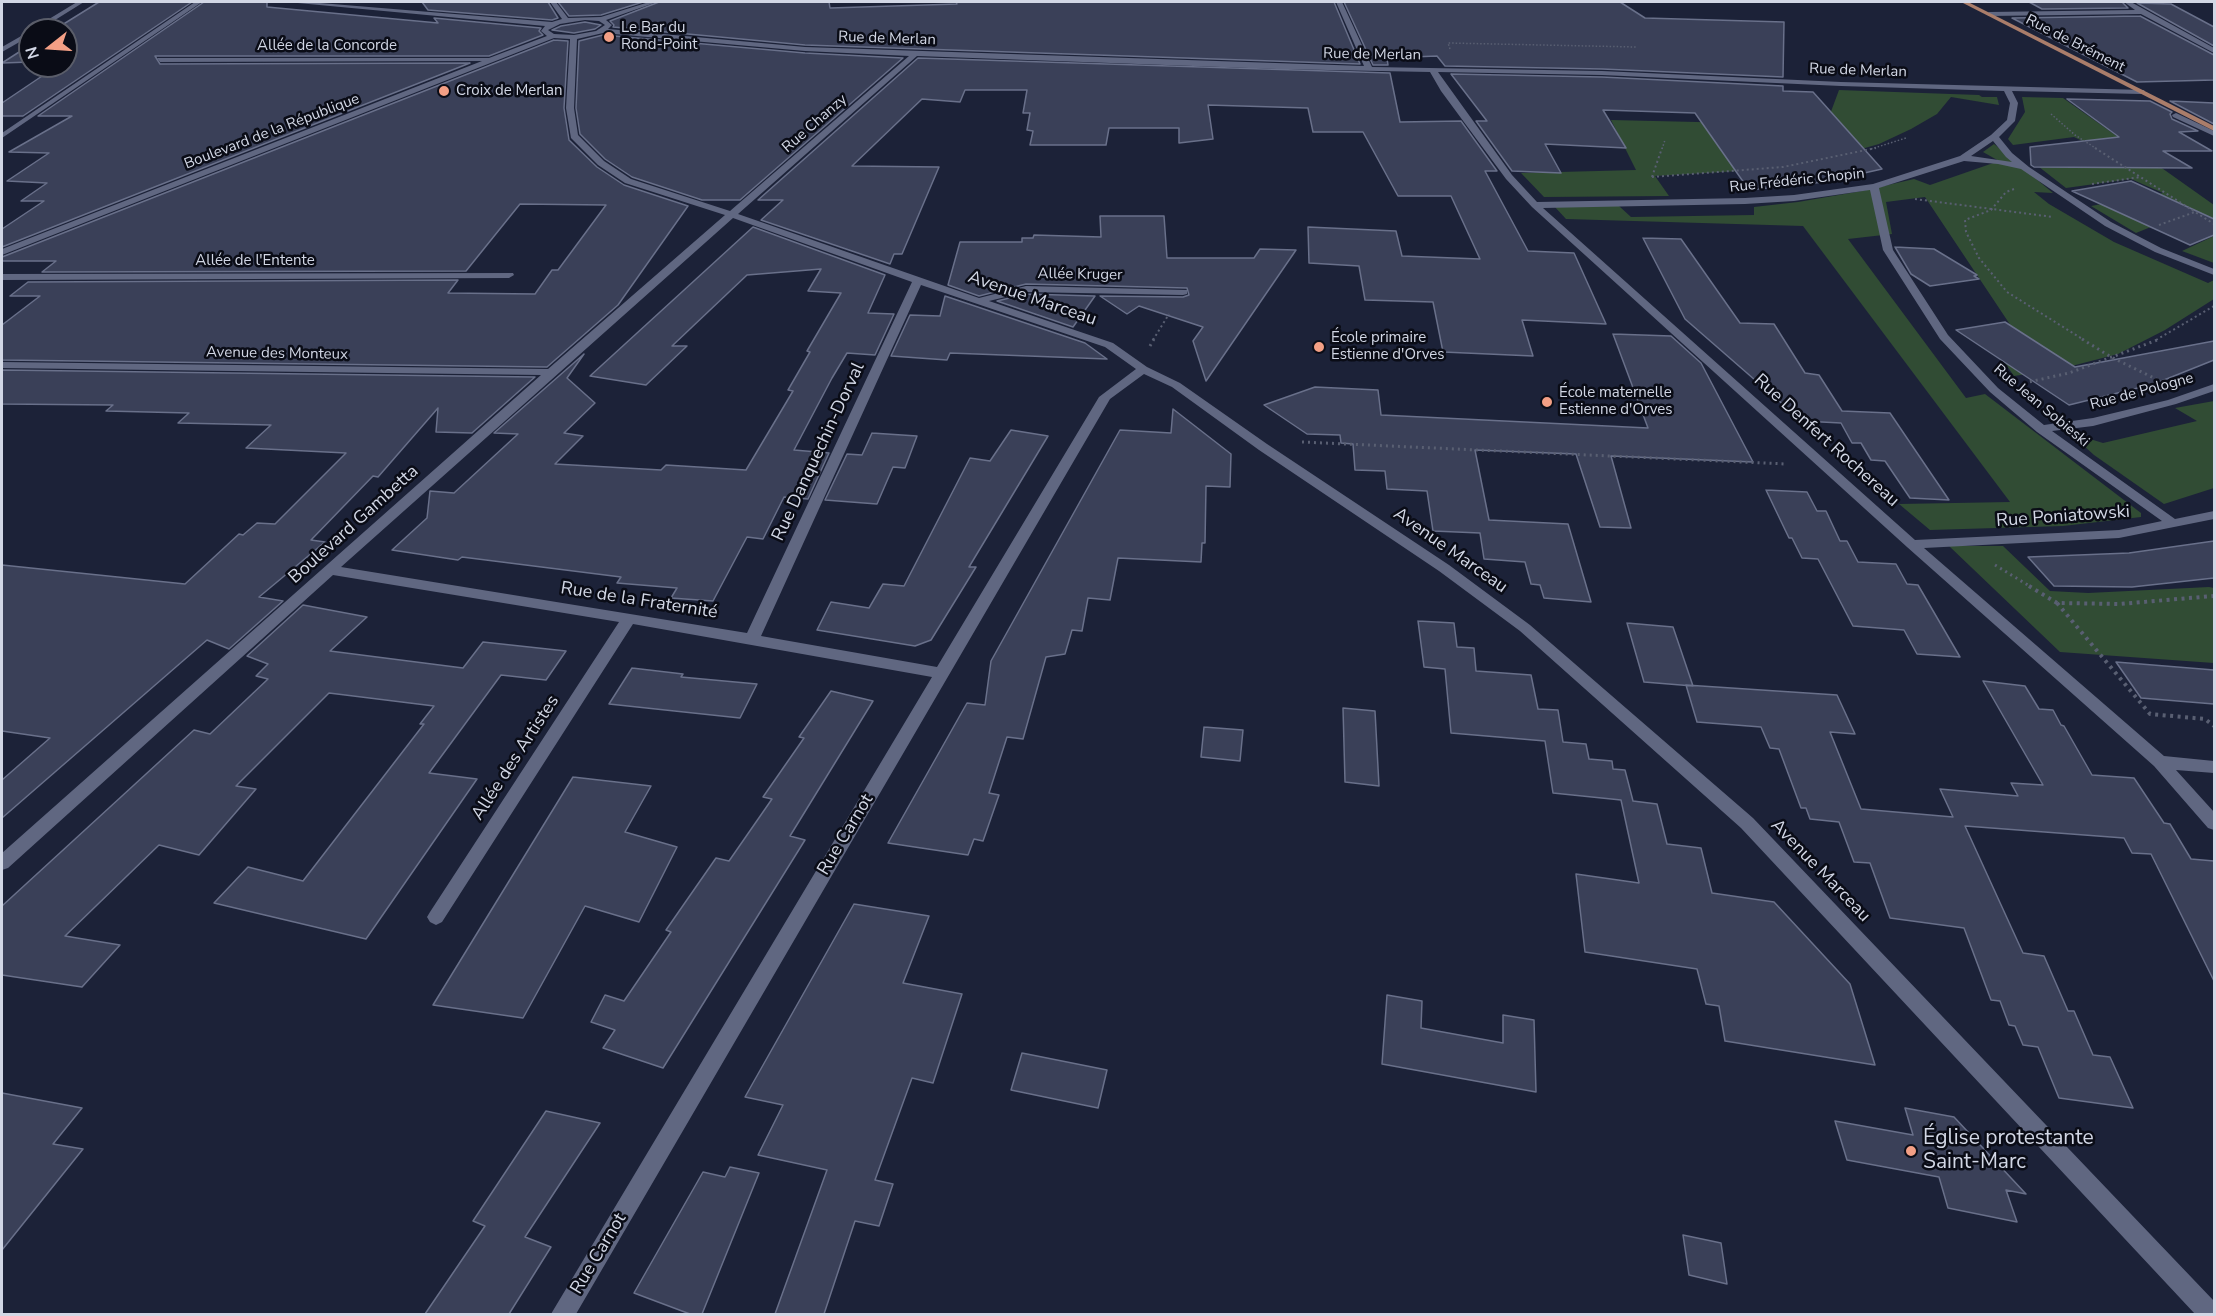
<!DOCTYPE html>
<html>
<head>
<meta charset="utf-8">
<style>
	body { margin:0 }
	#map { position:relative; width:2216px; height:1316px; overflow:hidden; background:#1c2238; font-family:"Nunito Sans",sans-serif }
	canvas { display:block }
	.frame { position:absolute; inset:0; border:3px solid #d2d7e5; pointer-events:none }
	.north { position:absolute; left:18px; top:18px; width:60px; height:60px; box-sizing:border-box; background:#0a0c16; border:2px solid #5a5d69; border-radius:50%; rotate:253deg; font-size:16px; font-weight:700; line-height:24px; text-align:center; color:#d2d7e5 }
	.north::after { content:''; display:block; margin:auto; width:21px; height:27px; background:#f39f85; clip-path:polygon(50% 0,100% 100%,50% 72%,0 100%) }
</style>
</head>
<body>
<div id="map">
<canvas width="2216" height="1316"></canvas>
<div class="frame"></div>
<div class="north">N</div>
</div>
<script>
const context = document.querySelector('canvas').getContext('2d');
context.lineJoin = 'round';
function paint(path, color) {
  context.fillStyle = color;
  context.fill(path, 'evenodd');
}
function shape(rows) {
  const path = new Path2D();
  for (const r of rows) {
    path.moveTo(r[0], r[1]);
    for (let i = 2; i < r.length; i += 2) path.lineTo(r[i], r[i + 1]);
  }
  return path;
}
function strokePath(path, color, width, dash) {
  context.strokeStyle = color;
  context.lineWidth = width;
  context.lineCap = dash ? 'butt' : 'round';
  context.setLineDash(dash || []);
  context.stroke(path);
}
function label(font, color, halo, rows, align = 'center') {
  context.font = font + ' "Nunito Sans",sans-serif';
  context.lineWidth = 5;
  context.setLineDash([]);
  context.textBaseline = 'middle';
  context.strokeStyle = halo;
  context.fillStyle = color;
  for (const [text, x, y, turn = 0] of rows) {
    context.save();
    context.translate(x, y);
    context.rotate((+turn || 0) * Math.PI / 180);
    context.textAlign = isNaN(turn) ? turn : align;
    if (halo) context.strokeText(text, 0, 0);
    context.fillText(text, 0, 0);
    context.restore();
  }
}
const green = shape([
	[1839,90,1979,95,1982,97,1997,97,1999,105,1951,97,1937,114,1911,129,1879,144,1833,157,1756,170,1655,176,1669,196,1544,197,1521,173,1636,170,1611,120,1826,125],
	[2022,97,2063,98,2214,205,2214,224,2183,214,2136,233,2091,206,2163,193,2131,179,2066,188,2034,163,2105,152,2074,137,2013,145,2008,139,2025,112],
	[1994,144,2053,193,2034,192,2049,204,2114,242,2208,283,2214,280,2214,299,2165,330,2118,354,2060,369,2014,376,2002,359,2029,353,1925,197,1886,202,1892,234,1848,239,1966,398,1985,394,2141,513,2141,517,2063,526,1930,530,1899,504,2010,502,1803,226,1566,219,1554,206,1619,206,1631,217,1754,215,1754,207,1798,202,1862,191,1914,179,1930,185,1999,161,1983,152],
	[2214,236,2214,263,2182,251],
	[2214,401,2214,488,2164,504,2094,455,2083,445,2090,439,2103,443,2197,421,2175,408],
	[1949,546,2003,546,2050,591,2088,593,2209,587,2214,588,2214,663,2060,652]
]);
const building = shape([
	[99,2,192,2,23,116,2,116,2,103,57,66,66,66,66,30,54,30,99,2],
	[204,2,267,2,267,7,438,23,434,18,541,28,539,31,543,35,489,56,155,56,160,64,470,63,2,247,2,229,44,201,21,201,47,183,7,181,49,153,9,152,72,116,38,116,204,2],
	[422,2,548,2,558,18,552,20,428,10,422,2],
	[558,2,643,2,601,15,569,16,558,2],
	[659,2,829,2,830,8,957,4,956,2,1334,2,1360,64,805,45,613,27,614,25,610,21,659,2],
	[1344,2,1620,2,1645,18,1784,22,1783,77,1602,69,1445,66,1437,56,1387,58,1388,65,1373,65,1344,2],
	[2029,2,2122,2,2128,8,2042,9,2029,2],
	[2137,3,2171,4,2214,27,2214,46,2137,3],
	[2140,16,2214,55,2214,80,2137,82,2012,18,2140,16],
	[585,22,601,25,595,29,574,33,552,30,561,26,585,22],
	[603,35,805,53,903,58,740,200,702,200,632,177,605,159,580,134,576,108,579,41,603,35],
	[554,40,568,41,564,108,569,140,597,167,624,185,688,206,618,305,547,367,2,360,2,325,40,296,10,296,28,282,458,280,448,293,535,294,552,270,558,270,606,205,520,204,466,271,42,272,56,261,2,261,2,257,554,40],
	[30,45,30,62,2,63,30,45],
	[918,58,1390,73,1400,122,1461,121,1497,171,1485,171,1528,251,1574,253,1606,324,1522,320,1533,356,1443,352,1433,302,1365,300,1359,266,1309,263,1308,227,1396,231,1402,256,1480,259,1451,196,1398,196,1363,132,1313,132,1308,108,1208,105,1213,139,1179,143,1179,128,1109,128,1106,145,1030,145,1033,131,1027,130,1030,113,1023,113,1027,90,965,90,960,102,922,99,852,166,939,167,902,254,894,254,890,264,761,220,783,200,758,200,918,58],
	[1451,74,1602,77,1783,86,1783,91,1813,92,1882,169,1824,182,1749,190,1695,113,1603,110,1626,148,1545,144,1561,173,1512,171,1476,121,1487,121,1451,74],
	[2067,99,2150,101,2172,112,2170,114,2172,119,2198,131,2179,132,2212,151,2163,151,2192,168,2034,167,2031,165,2030,147,2119,137,2067,99],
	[2170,101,2214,103,2214,124,2170,101],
	[2131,181,2214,219,2214,235,2190,245,2072,191,2131,181],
	[1100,216,1164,216,1167,258,1254,258,1260,249,1296,250,1206,381,1193,341,1203,327,1139,306,1127,314,1100,296,1183,297,1189,295,1187,288,1026,284,979,296,948,285,960,242,1022,242,1022,238,1033,238,1034,235,1101,237,1100,216],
	[753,227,885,275,868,313,894,314,875,355,847,353,832,378,794,450,829,453,808,499,784,497,763,539,747,537,713,601,671,598,677,588,617,583,621,577,462,557,458,560,392,550,427,518,430,491,454,493,518,434,494,433,584,354,567,378,595,403,564,433,583,436,555,464,661,470,666,465,746,470,793,391,788,390,810,352,807,351,841,293,808,291,821,269,747,275,672,346,687,346,646,385,590,376,753,227],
	[1643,238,1681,239,1740,323,1774,324,1805,373,1819,375,1842,411,1890,413,1949,500,1910,498,1885,461,1871,460,1861,443,1852,443,1841,423,1802,421,1685,319,1643,238],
	[1895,247,1934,249,1977,275,1974,276,1979,279,1930,286,1911,274,1895,247],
	[1026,294,1095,296,1073,327,997,301,1026,294],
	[945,296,1085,343,1107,359,950,353,947,360,891,356,910,315,940,316,945,296],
	[2005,322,2075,367,2214,341,2214,360,2154,384,2069,405,1956,330,2005,322],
	[1613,334,1671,336,1701,363,1753,462,1611,456,1631,528,1600,527,1576,454,1475,450,1489,520,1568,524,1591,602,1544,598,1540,585,1531,584,1525,562,1484,559,1480,533,1433,531,1427,491,1387,489,1385,471,1355,470,1353,444,1341,443,1340,435,1307,434,1264,405,1315,387,1378,390,1381,415,1648,428,1613,334],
	[2,370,535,377,472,433,436,432,438,408,378,477,373,476,311,540,325,542,259,597,283,601,229,649,207,640,2,818,2,780,50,738,2,731,2,565,185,584,239,534,243,535,257,523,275,524,346,453,246,448,271,425,178,423,189,413,106,411,113,405,2,404,2,370],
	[1173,409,1231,454,1230,487,1206,486,1205,543,1202,543,1201,562,1118,558,1110,600,1088,598,1082,631,1072,630,1065,654,1046,657,1023,739,1007,737,989,793,999,795,983,841,974,839,968,855,888,843,967,703,985,705,991,661,1120,430,1171,433,1173,409],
	[1011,430,1048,436,969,567,976,567,931,640,915,646,817,630,831,602,869,608,883,584,904,586,970,458,990,461,1011,430],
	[872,433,917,436,905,468,893,467,877,504,825,500,847,454,862,455,872,433],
	[1766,490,1807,492,1817,511,1826,511,1840,541,1847,541,1858,562,1896,564,1907,584,1918,585,1960,657,1917,654,1904,630,1853,626,1818,559,1802,558,1792,538,1789,538,1766,490],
	[2214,541,2214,578,2132,587,2054,586,2028,557,2129,553,2214,541],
	[303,605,367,617,330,651,463,668,483,642,566,651,546,680,501,675,429,773,477,779,366,939,214,903,248,867,303,881,424,724,420,724,434,706,329,693,236,786,256,789,199,855,159,845,65,936,120,945,82,987,2,975,2,906,194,730,210,734,268,679,256,676,268,664,247,656,303,605],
	[1418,621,1454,623,1457,647,1474,648,1476,671,1531,675,1538,709,1558,710,1563,742,1586,744,1589,759,1612,761,1613,769,1625,770,1633,801,1657,804,1667,844,1701,848,1712,893,1774,902,1850,984,1875,1065,1725,1041,1719,1006,1706,1004,1697,969,1585,952,1576,874,1639,883,1621,800,1553,793,1545,741,1451,733,1445,669,1424,667,1418,621],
	[1627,623,1673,627,1693,686,1644,682,1627,623],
	[2116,662,2214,670,2214,704,2141,698,2116,662],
	[632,668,683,674,681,677,757,684,740,718,609,704,632,668],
	[1983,681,2025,686,2039,709,2053,710,2061,725,2064,726,2092,775,2134,778,2164,823,2170,824,2191,859,2214,861,2214,981,2151,854,2132,853,2124,838,1965,826,2023,953,2044,956,2068,1011,2074,1011,2093,1055,2110,1057,2133,1108,2059,1098,2038,1047,2023,1045,2015,1026,2009,1025,2000,1001,1991,1000,1964,928,1890,918,1870,863,1854,862,1839,822,1810,819,1806,808,1801,808,1779,749,1770,748,1761,727,1697,722,1686,685,1837,695,1855,734,1830,732,1861,809,1953,817,1940,789,2018,796,2011,783,2043,785,1983,681],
	[831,691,873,701,790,836,805,840,663,1068,603,1048,615,1030,591,1022,605,995,624,1001,671,932,666,930,716,858,729,861,772,799,763,797,804,738,799,737,831,691],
	[1343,708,1375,711,1379,786,1345,782,1343,708],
	[1204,727,1243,730,1240,761,1201,757,1204,727],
	[573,777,651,786,625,832,677,847,639,922,585,906,523,1018,433,1005,573,777],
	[854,904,929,916,903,983,962,994,933,1083,912,1078,875,1180,893,1184,879,1226,855,1221,824,1314,775,1314,827,1170,758,1155,783,1105,745,1097,854,904],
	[1387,995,1422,1001,1421,1028,1503,1043,1503,1015,1534,1020,1536,1092,1382,1064,1387,995],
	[1022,1053,1107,1070,1098,1108,1011,1090,1022,1053],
	[2,1093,82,1108,53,1144,83,1149,2,1250,2,1093],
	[1905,1108,1954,1117,2026,1194,2006,1190,2017,1222,1948,1208,1939,1177,1847,1160,1835,1121,1913,1135,1905,1108],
	[546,1111,600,1123,525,1237,551,1247,509,1314,425,1314,485,1226,473,1221,546,1111],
	[730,1167,759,1173,702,1314,690,1314,634,1293,703,1172,725,1177,730,1167],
	[1683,1235,1721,1243,1727,1284,1689,1275,1683,1235]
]);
const pathFar3 = shape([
	[1450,49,1448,43,1636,47],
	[2051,114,2075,135,2097,149],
	[1662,149,1665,140],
	[1871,149,1906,138]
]);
const pathFar2 = shape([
	[2095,148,2214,224],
	[1652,177,1783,167,1876,148],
	[1652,177,1662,148],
	[2092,184,2141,177],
	[2014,189,2006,192,1991,210,1965,220,1966,232,1979,258,2007,292,2084,340],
	[1915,199,2053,217],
	[2159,225,2195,212],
	[1153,340,1169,314],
	[2156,340,2214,306]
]);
const pathFar1 = shape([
	[2082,339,2111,357,2158,380],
	[1150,346,1154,339],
	[2024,383,2069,373,2160,339],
	[1302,442,1786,464],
	[1995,565,2031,587]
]);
const path = shape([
	[2029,586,2057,603,2119,604,2214,596],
	[2057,603,2150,714,2205,719,2214,726]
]);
const minor = shape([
	[77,2,84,2,39,30,31,30,77,2],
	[195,2,202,2,2,138,2,133,195,2],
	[287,2,308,2,552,22,562,19,550,2,556,2,568,18,601,17,649,2,657,2,606,20,612,25,608,29,805,47,1364,66,1336,2,1342,2,1372,67,1602,71,1841,82,2144,90,2145,92,2141,94,2012,91,2018,103,2015,121,1999,137,2012,153,2029,167,2111,222,2161,248,2214,269,2214,275,2155,252,2105,226,2021,169,1998,164,1964,161,1879,188,1893,250,1948,335,1998,388,2044,425,2093,418,2168,400,2214,384,2214,391,2176,404,2093,426,2052,431,2175,519,2214,511,2214,519,2119,538,1924,548,2164,756,2214,761,2214,773,2176,770,2214,812,2214,830,2208,828,2154,766,1907,547,1532,207,1506,179,1441,91,1430,72,1276,69,917,56,738,214,979,298,1026,286,1187,290,1187,294,1183,295,1026,292,989,301,1113,343,1147,367,1180,383,1267,444,1449,565,1530,625,1753,818,2214,1301,2214,1314,2195,1314,1741,828,1520,631,1439,571,1259,450,1172,387,1144,374,1110,399,576,1314,551,1314,932,677,633,624,442,922,436,925,430,922,427,917,430,912,619,622,333,575,8,868,2,870,2,853,541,375,2,368,2,362,548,369,725,215,625,183,598,165,571,138,566,108,570,39,554,38,2,255,2,249,482,61,160,62,157,58,489,58,547,36,541,31,545,26,287,2],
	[585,20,599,21,605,25,596,31,574,35,554,34,548,30,560,24,585,20],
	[603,33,805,51,909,56,730,211,631,179,604,161,578,135,574,108,577,39,603,33],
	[1438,72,1602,75,1841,86,2004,91,2010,103,2007,120,1991,135,1960,156,1873,184,1794,195,1745,198,1537,202,1512,175,1438,72],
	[1993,141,2006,157,2012,162,1971,156,1993,141],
	[1870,190,1883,250,1940,339,1990,392,2037,432,2162,521,2119,530,1915,540,1543,208,1745,204,1794,201,1870,190],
	[733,218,912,282,747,633,341,567,733,218],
	[921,285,1105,347,1136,369,1099,397,937,667,761,636,921,285],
	[2124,2,2131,2,2214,48,2214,53,2141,14,1989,16,1986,14,1989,12,2135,10,2124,2],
	[30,31,30,36,2,52,2,47,30,31],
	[2176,113,2214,131,2214,136,2173,117,2172,115,2176,113],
	[513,273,514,275,509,278,2,280,2,274,513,273]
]);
const major = shape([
	[1961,2,1968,2,2214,126,2214,131,1961,2]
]);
const markers = [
	[609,37,6,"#f39f85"],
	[444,91,6,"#f39f85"],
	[1319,347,6,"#f39f85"],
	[1547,402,6,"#f39f85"],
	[1911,1151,6,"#f39f85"]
];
const farPoinames = [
	["Le Bar du",621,28],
	["Rond-Point",621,45],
	["Croix de Merlan",456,91],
	["École primaire",1331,338],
	["Estienne d'Orves",1331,355],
	["École maternelle",1559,393],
	["Estienne d'Orves",1559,410]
];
const farStreetnames = [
	["Rue de Merlan",887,39,2],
	["Rue de Brément",2075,44,27],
	["Allée de la Concorde",327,46],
	["Rue de Merlan",1372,55,1],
	["Rue de Merlan",1858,71,2],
	["Rue Chanzy",815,124,-41],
	["Boulevard de la République",272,132,-21],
	["Rue Frédéric Chopin",1797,181,-6],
	["Allée de l'Entente",255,261],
	["Allée Kruger",1080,275,1],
	["Avenue des Monteux",277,354,1],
	["Rue de Pologne",2142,392,-15],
	["Rue Jean Sobieski",2041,406,40]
];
const streetNames = [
	["Avenue Marceau",1032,299,19],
	["Rue Denfert Rochereau",1826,441,42],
	["Rue Danquechin-Dorval",819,452,-65],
	["Rue Poniatowski",2063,517,-4],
	["Boulevard Gambetta",354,525,-42],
	["Avenue Marceau",1450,551,35],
	["Rue de la Fraternité",639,601,9],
	["Allée des Artistes",516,758,-57],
	["Rue Carnot",846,835,-59],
	["Avenue Marceau",1820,871,46],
	["Rue Carnot",599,1254,-59]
];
const nearPoinames = [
	["Église protestante",1923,1139],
	["Saint-Marc",1923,1163]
];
paint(green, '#314c34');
paint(building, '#3a4058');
strokePath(building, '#69708a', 1.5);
strokePath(pathFar3, '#595f72', 1.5, [1.5, 2]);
strokePath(pathFar2, '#595f72', 2, [2, 3]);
strokePath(pathFar1, '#595f72', 3, [2, 4]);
strokePath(path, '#595f72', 4, [3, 4.5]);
paint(minor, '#606781');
paint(major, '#aa7d6a');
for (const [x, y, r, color] of markers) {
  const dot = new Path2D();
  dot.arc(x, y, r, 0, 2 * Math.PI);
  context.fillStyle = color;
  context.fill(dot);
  strokePath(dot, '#0a0c16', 2);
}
label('15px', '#d2d7e5', '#0a0c16', farPoinames, 'left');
label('15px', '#d2d7e5', '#0a0c16', farStreetnames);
label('18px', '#d2d7e5', '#0a0c16', streetNames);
label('21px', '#d2d7e5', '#0a0c16', nearPoinames, 'left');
</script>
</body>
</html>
